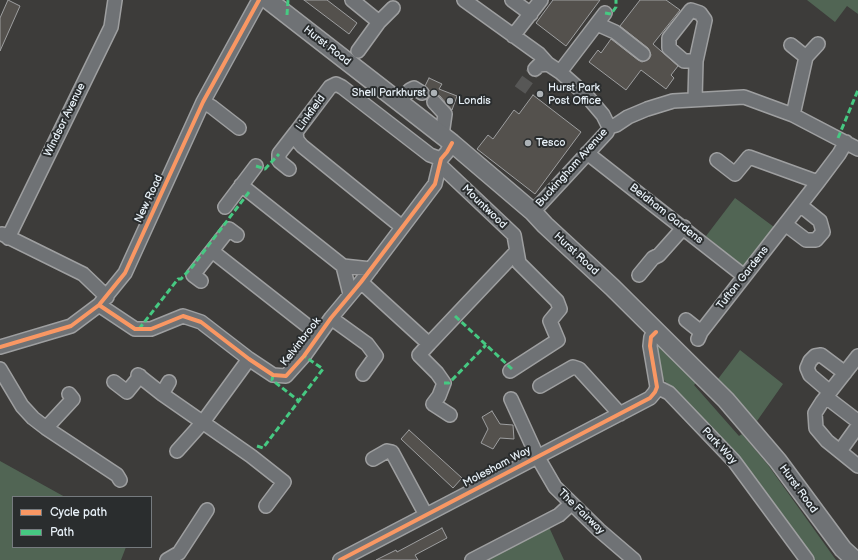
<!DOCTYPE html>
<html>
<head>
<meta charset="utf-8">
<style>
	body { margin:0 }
	#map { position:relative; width:858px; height:560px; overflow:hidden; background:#3d3c3a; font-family:"Balsamiq Sans",sans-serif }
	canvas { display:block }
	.legend { position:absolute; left:12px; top:496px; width:140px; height:52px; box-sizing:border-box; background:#2a2d2e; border:1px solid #767b7f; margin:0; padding:5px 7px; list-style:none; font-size:12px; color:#e8f1f8 }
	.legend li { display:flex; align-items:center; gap:8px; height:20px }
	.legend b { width:20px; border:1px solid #767b7f }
</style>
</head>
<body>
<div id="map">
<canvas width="858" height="560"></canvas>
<ul class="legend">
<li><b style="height:5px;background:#f99763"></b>Cycle path</li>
<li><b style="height:5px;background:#46c982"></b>Path</li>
</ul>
</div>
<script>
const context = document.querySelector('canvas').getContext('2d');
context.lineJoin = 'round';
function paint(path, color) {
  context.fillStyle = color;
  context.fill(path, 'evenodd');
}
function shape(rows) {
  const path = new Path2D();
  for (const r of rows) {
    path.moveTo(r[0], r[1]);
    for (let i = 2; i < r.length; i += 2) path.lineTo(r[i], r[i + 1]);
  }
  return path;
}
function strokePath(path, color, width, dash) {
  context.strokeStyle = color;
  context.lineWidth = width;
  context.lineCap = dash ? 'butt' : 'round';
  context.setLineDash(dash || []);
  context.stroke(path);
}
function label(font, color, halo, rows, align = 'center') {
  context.font = font + ' "Balsamiq Sans",sans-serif';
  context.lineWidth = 4;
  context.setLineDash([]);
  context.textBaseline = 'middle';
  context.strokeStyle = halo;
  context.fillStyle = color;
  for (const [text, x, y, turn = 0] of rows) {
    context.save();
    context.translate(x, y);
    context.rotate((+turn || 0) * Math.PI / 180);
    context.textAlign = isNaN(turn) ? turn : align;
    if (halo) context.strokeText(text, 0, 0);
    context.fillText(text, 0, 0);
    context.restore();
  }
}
const green = shape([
	[807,0,858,0,858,14,847,6,835,22],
	[735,198,774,227,743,267,706,236],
	[659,346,662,347,696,383,694,385,739,436,742,434,768,465,836,560,812,560,743,466,663,379,661,375,657,347],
	[740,350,783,384,757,421,718,379],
	[0,461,65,497,13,497,13,547,126,547,121,560,0,560],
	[549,527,564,560,487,560]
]);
const building = shape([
	[8,0,20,6,0,51,0,18,8,0],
	[304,0,327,0,357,23,349,34,304,0],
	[553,0,600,0,566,46,536,23,553,0],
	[640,0,666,0,680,10,653,44,678,66,671,75,674,78,666,89,641,70,626,90,589,62,598,50,601,53,611,39,638,60,642,62,649,59,651,55,648,48,620,26,640,0],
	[429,78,442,84,439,89,457,96,452,110,440,96,436,94,429,96,429,90,425,86,429,78],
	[533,95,581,132,535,194,477,149,488,135,493,139,514,110,519,114,533,95],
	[492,411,500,424,513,425,514,439,500,438,493,449,481,443,488,429,482,417,492,411],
	[409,430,462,478,453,488,401,439,409,430],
	[442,528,447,538,415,555,418,560,376,560,396,550,397,552,442,528]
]);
const minorTunnel = shape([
	[520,90,535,69]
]);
const minor = shape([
	[352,0,379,22],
	[464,0,539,54,548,64],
	[512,0,531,14],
	[597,24,615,32,643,54],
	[513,36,541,0],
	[791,45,806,57],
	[358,51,379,22,393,8],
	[535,69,539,65,548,64,560,72,586,95,603,115,609,127],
	[560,72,605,13],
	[695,99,696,61,705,20,700,13,691,10,669,38,669,48,684,61,696,61],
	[399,101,410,90,414,88,422,93],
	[203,102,212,107,239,128],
	[434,102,445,114,442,135],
	[793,115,806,57,818,44],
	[587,153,744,276],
	[717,160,735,174,749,157,818,182],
	[440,165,514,235,519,263,557,301,560,309,550,321,558,340,510,371],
	[289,169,279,161,279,154,296,132],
	[241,185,343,266,371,269],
	[225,207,256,166],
	[533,212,607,132,609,127,616,125,628,117,647,109,673,101,744,97,793,115,858,149],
	[785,224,806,240,816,240,823,232,820,221,800,205],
	[402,227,302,146,297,140,296,132,330,87,336,84,342,87,430,155,441,159],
	[2,234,83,274,107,297],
	[8,238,111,27,115,0],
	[212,251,319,335],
	[343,266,350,294],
	[639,275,653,258,659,255,684,227],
	[201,281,193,275,229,229,237,235],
	[361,282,429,344,516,252],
	[99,305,135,329,151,329,183,316,201,322,249,359,273,375,286,376,304,356,331,318,361,282,435,184,441,159,447,152,452,143],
	[331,318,367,344,376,356,363,374],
	[686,320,701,332,698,339],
	[701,332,818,182,839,154,846,142],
	[429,344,419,355,437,373,444,383,439,396,433,404,450,415],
	[0,347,71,326,99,305,125,273,203,102,259,0],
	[858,356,822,402,815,413,816,428,827,441,858,466],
	[0,369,22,406,33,418,46,428,117,475,120,480],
	[138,375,162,394,251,456,284,482,266,506],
	[114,382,127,392,140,376],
	[540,386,573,367,579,369,620,414],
	[657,387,669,393,734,461,807,560],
	[830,392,810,375,807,368,810,361,815,356,821,355,845,373],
	[162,394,169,382],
	[826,397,856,420,858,426,840,451],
	[511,399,537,456,555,487,599,530,634,560],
	[46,428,73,399,69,394],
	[177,451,203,422,249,359],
	[373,459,387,451,392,452,426,515],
	[167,560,179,553,207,510],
	[340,560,650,398,655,392,657,387,650,346,651,337,656,332],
	[472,560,559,515,571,504]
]);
const major = shape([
	[268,0,452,143,533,212,545,225,612,287,726,400,778,461,843,549,855,560]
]);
const quiet = shape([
	[605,13,611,14,616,7,616,0],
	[287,15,288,0],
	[838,138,858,90],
	[256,166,265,169,279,154],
	[455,316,512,369],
	[139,329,178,279,181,279,192,267,249,192],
	[273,375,272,380,299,401],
	[444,383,449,383,486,345],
	[257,446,263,448,323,369,304,356]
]);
const cycleway = shape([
	[99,305,135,329,151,329,183,316,201,322,249,359,273,375,286,376,304,356,331,318,361,282,435,184,441,159,447,152,452,143],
	[0,347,71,326,99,305,125,273,203,102,259,0],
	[340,560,650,398,655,392,657,387,650,346,651,337,656,332]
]);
const markers = [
	[434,93,4,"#acb2b6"],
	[540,94,4,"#acb2b6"],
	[450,101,4,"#acb2b6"],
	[528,143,4,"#acb2b6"]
];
const streetNames = [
	["Hurst Road",327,46,38],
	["Linkfield",311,113,-54],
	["Windsor Avenue",65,120,-64],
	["Buckingham Avenue",572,168,-48],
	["New Road",149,199,-65],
	["Mountwood",484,207,44],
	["Beldham Gardens",666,214,38],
	["Hurst Road",576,254,43],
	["Tufton Gardens",743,278,-52],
	["Kelvinbrook",301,342,-52],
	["Park Way",719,446,47],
	["Molesham Way",497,467,-28],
	["Hurst Road",798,489,54],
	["The Fairway",581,512,44]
];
const poiNames = [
	["Hurst Park",548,88],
	["Post Office",548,101],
	["Shell Parkhurst",426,93,"right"],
	["Londis",458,101],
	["Tesco",536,143]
];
paint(green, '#516554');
paint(building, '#54514d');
strokePath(building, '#9e9fa0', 1);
strokePath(minorTunnel, '#575756', 13, [13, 6]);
strokePath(minor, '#9e9fa0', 16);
strokePath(major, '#9e9fa0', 20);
strokePath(minor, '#6f7275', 13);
strokePath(major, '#6f7275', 17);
strokePath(quiet, '#46c982', 3, [6, 3]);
strokePath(cycleway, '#f99763', 4);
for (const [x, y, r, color] of markers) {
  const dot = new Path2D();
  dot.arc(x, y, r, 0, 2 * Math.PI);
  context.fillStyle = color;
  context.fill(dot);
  strokePath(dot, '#2a2d2e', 1.5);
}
label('11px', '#e8f1f8', '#2a2d2e', streetNames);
label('11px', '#e8f1f8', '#2a2d2e', poiNames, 'left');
</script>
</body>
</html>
